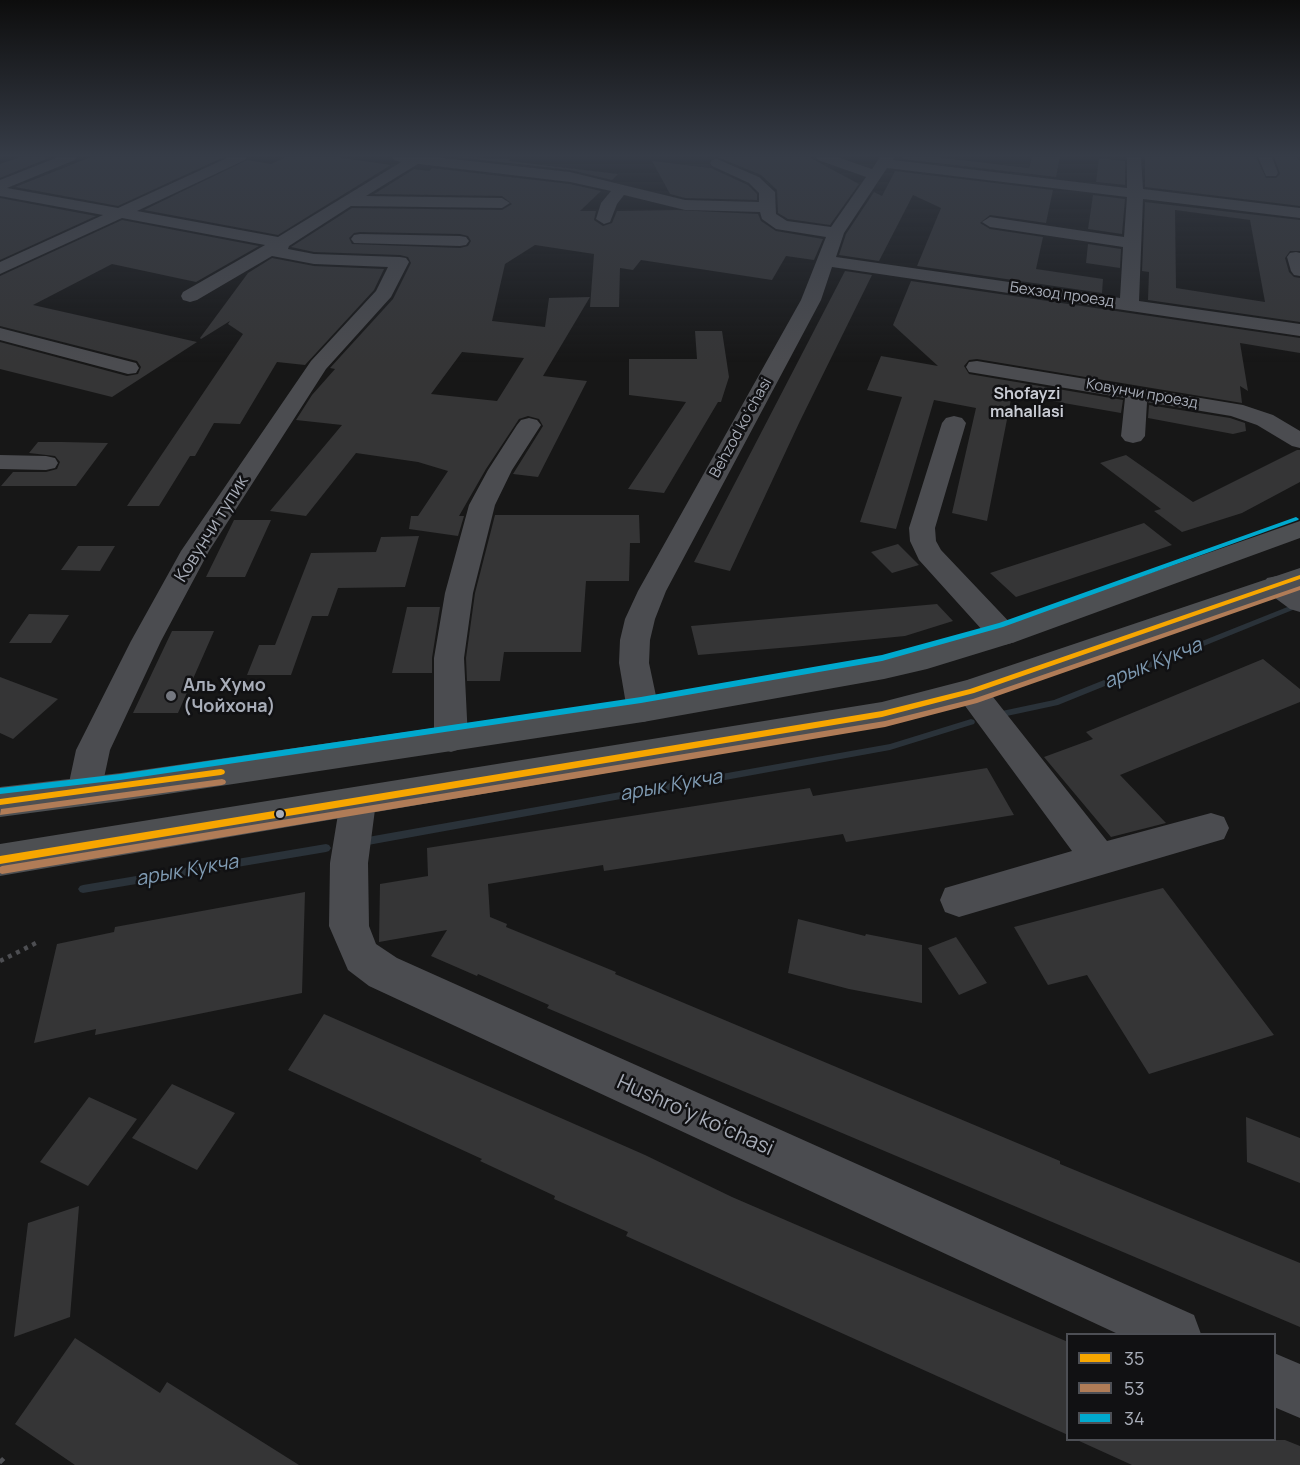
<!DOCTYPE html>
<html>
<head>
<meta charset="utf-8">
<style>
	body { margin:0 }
	#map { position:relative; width:1300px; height:1465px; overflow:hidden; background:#171717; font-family:Manrope,sans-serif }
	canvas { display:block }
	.legend { position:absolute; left:1066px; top:1333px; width:210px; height:108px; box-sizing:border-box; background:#111113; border:2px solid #4d4f55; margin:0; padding:8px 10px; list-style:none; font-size:18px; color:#a8adb8 }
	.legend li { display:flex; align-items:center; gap:12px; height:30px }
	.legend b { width:30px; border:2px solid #4d4f55 }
</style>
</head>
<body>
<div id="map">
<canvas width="1300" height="1465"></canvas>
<ul class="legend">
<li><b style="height:8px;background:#f7a600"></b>35</li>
<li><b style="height:8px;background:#b07c57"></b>53</li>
<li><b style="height:8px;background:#00a9ce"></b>34</li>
</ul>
</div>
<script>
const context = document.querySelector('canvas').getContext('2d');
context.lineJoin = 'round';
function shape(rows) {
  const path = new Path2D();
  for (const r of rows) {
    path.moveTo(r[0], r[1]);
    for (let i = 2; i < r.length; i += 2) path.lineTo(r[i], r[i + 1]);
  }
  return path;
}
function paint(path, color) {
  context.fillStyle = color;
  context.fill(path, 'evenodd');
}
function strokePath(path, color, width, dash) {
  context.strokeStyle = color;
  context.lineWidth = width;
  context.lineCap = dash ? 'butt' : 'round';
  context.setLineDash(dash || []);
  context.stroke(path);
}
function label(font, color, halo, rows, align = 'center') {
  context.font = font + ' Manrope,sans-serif';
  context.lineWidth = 5;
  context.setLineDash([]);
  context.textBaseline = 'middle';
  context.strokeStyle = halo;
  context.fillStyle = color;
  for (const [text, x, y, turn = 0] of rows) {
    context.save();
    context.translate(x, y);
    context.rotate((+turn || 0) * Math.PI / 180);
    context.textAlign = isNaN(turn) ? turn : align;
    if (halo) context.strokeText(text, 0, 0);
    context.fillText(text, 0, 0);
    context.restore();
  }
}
const stream = shape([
	[1300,602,1300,607,1058,705,1002,717,998,714,1002,711,1054,700,1300,602],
	[971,719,974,720,975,722,974,724,890,750,368,845,365,844,363,841,365,838,368,837,890,744,971,719],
	[326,844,329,845,331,848,329,851,326,852,83,893,80,892,78,889,80,886,83,885,326,844]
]);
const building = shape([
	[20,157,42,157,49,158,0,178,0,164],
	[91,157,224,157,118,206,15,187],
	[286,157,336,157,391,165,278,235,144,210,247,160,271,164],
	[456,157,510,159,509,161,618,174,612,180,570,170],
	[717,157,809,157,859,184,830,225,788,219,778,213,777,190,761,175],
	[903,157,935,157,1029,168,1032,157,1060,157,1056,177,902,159],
	[1145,157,1256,157,1266,178,1276,178,1280,174,1274,157,1296,157,1300,161,1300,206,1145,187],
	[1099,158,1125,161,1125,185,1096,182],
	[652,161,711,168,748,185,757,194,757,200,685,198,670,194],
	[432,168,570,184,601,191,580,211,596,211,594,220,603,226,612,223,617,211,677,210,758,214,761,221,776,231,823,239,814,260,786,256,772,280,641,260,633,270,620,268,619,307,590,307,594,254,535,245,505,264,492,321,545,327,549,298,590,297,543,376,587,381,538,477,513,474,543,426,539,419,528,416,519,419,486,469,459,516,464,516,458,536,409,529,411,516,418,516,448,471,418,462,356,453,306,516,270,511,342,425,296,420,312,395,335,369,330,368,393,299,411,263,408,257,400,255,314,252,291,247,352,208,502,210,512,204,502,196,374,194,414,169,429,171],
	[360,232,460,234,468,236,471,241,468,246,460,248,352,244,349,238,354,233],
	[462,352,524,358,497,401,431,394],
	[895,171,1053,190,1046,223,990,215,980,223,990,229,1043,237,1036,269,1103,279,1102,293,917,266,941,208,913,195,879,261,839,255,846,234,874,192,882,196],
	[1093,195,1125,199,1122,234,1088,229],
	[0,198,96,216,0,260],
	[1145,202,1300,220,1300,251,1290,251,1285,258,1289,272,1294,277,1300,278,1300,322,1148,300,1149,272,1142,271],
	[1175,210,1250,220,1265,302,1176,288],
	[122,220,259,246,196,282,112,264,33,305,197,342,112,397,0,369,0,342,127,376,138,374,141,367,137,361,0,326,0,276],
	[1088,244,1121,249,1120,268,1086,263],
	[272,258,314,266,384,269,374,290,305,365,277,362,240,424,214,423,195,456,190,456,159,506,127,506,243,334,228,324,230,321,201,339,200,338,248,273],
	[845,271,872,275,800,421,730,571,694,562],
	[911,281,1300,338,1300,353,1240,343,1248,391,1240,386,1242,403,977,359,969,360,964,366,969,374,1123,400,1121,413,1012,394,987,521,952,513,976,408,934,400,896,529,860,522,902,397,867,390,881,356,938,366,893,325],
	[695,331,722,331,729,377,721,402,718,402,664,493,628,489,686,402,629,395,629,359,697,359],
	[1149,405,1230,418,1245,423,1246,431,1233,434,1148,418],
	[38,442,62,442,108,443,76,486,1,486,13,472,46,472,57,469,60,462,55,456,29,453],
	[1297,450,1300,450,1300,482,1242,513,1182,532,1154,511,1161,509,1100,463,1126,455,1193,502],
	[495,515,639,515,640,543,630,543,629,581,586,581,581,652,504,652,500,681,467,681,466,658,475,593],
	[234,520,271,520,245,577,206,577],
	[1144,523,1172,545,1016,597,990,573],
	[419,536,405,587,338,588,328,616,312,616,291,675,247,675,259,645,275,645,311,553,376,552,381,537],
	[898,544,919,565,892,573,871,552],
	[78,546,115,546,100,571,61,570],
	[937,604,953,621,905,636,803,646,698,655,691,626],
	[407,607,440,607,432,658,432,673,392,673],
	[29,614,69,615,51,643,9,643],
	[172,631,214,631,178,713,133,713],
	[1263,659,1300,689,1300,702,1120,775,1166,823,1111,837,1044,757,1093,739,1086,732],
	[0,677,58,699,13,739,0,733],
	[987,768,1014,815,846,842,843,834,604,871,603,865,488,884,490,917,507,924,506,927,616,972,615,974,1060,1161,1060,1164,1300,1263,1300,1327,547,1008,549,1005,478,974,477,976,431,956,447,930,379,942,380,884,428,876,427,848,810,788,813,796],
	[1163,888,1274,1035,1149,1074,1087,975,1048,985,1014,927],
	[305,892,302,993,95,1035,96,1029,34,1043,57,944,114,932,115,927],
	[798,919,865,936,866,934,922,945,922,1003,849,989,788,973],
	[956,937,987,983,959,995,928,948],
	[324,1014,645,1155,732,1197,1068,1342,1068,1435,626,1236,628,1232,554,1199,555,1196,480,1161,482,1159,288,1070],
	[172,1084,235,1113,197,1170,132,1138],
	[89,1097,137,1119,88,1186,40,1162],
	[1246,1117,1300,1138,1300,1183,1247,1162],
	[79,1206,70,1317,14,1337,28,1223],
	[75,1338,160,1393,167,1382,299,1465,75,1465,15,1424],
	[1077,1440,1285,1440,1300,1446,1300,1465,1132,1465]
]);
const pathFar1 = shape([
	[0,961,40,941]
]);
const path = shape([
	[0,1459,6,1465]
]);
const minor = shape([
	[58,157,77,157,75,160,7,188,118,208,229,157,247,157,245,160,137,211,278,237,401,162,394,160,392,157,434,157,570,172,685,200,759,202,759,193,749,183,712,166,710,163,712,160,717,159,759,177,775,192,776,214,787,221,831,227,866,177,818,160,816,157,837,157,872,169,880,157,894,157,893,160,1127,188,1127,157,1141,157,1143,189,1300,208,1300,218,1143,199,1139,301,1300,324,1300,336,832,267,821,300,666,591,655,619,650,640,649,663,659,710,654,719,643,722,632,719,627,710,619,663,620,640,625,619,638,591,801,300,826,237,776,229,762,219,760,212,685,210,624,195,617,204,610,222,604,224,596,219,601,203,611,191,570,182,418,164,366,196,502,198,510,203,502,208,351,206,289,246,288,249,314,254,400,257,406,258,409,262,391,297,326,369,209,551,161,641,110,750,101,792,96,802,84,806,72,802,67,792,76,750,131,641,181,551,311,361,376,291,388,267,314,264,272,256,197,300,190,302,183,300,181,296,183,292,265,245,122,218,0,274,0,262,103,215,0,196,0,180,58,157],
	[887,168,1127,197,1124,237,990,217,982,222,990,227,1123,247,1120,298,836,257,844,233,887,168],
	[1258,157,1272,157,1278,173,1276,176,1266,176,1258,157],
	[360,234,460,236,466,237,469,241,466,245,460,246,354,243,351,239,354,235,360,234],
	[1296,252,1300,253,1300,276,1294,275,1291,271,1287,257,1290,253,1296,252],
	[0,328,136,363,139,368,136,373,128,374,0,340,0,328],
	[977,361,1243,405,1273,415,1300,431,1300,448,1292,446,1257,425,1231,416,1147,402,1145,436,1141,441,1133,443,1125,441,1121,436,1125,398,969,372,966,367,969,362,977,361],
	[954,416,962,418,966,423,935,528,936,541,941,550,1015,628,1019,635,1015,642,1004,645,993,642,919,560,910,541,909,528,942,423,946,418,954,416],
	[529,418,537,420,541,425,512,470,495,505,473,593,464,658,468,739,463,748,451,752,439,748,434,739,434,658,445,593,469,505,488,470,517,425,521,420,529,418],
	[0,455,46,456,55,458,58,463,55,468,46,470,0,469,0,455],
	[1277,576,1287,578,1300,588,1300,612,1290,609,1267,592,1263,585,1267,578,1277,576],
	[971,679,982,683,1107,841,1211,813,1224,817,1229,828,1224,839,959,917,945,912,940,900,945,888,1072,851,960,699,955,691,960,683,971,679],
	[358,787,370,792,376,802,368,863,369,926,376,944,397,958,1194,1315,1201,1334,1118,1334,369,986,348,970,329,926,330,863,340,802,346,792,358,787],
	[1274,1353,1300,1364,1300,1418,1274,1407,1274,1353]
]);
const major = shape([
	[1300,521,1300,538,1015,642,927,669,884,679,643,722,121,801,0,817,0,787,121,773,643,698,884,657,927,647,993,628,1300,521],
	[1300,568,1300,587,982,699,882,726,0,876,0,844,882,702,967,680,1300,568]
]);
const bus1 = shape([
	[1300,575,1300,579,974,693,882,717,0,864,0,856,882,711,970,689,1300,575],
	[221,769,224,770,225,772,224,774,221,775,0,805,0,799,221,769]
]);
const bus2 = shape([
	[1300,586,1300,590,977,703,885,727,2,874,0,873,0,867,2,866,885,721,973,699,1300,586],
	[222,779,225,780,226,782,225,784,222,785,0,815,1,809,222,779]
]);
const bus3 = shape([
	[1296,517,1299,519,1298,520,1003,627,882,661,641,703,120,780,0,794,0,788,120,774,641,697,882,655,999,623,1296,517]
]);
const markers = [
	[171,696,6,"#757880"],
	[280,814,5,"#a8adb8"]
];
const farStreetnames = [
	["Бехзод проезд",1062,295,8],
	["Ковунчи проезд",1142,394,10],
	["Behzod ko‘chasi",741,428,-61]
];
const farNeighbourhoodnames = [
	["Shofayzi",1027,395],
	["mahallasi",1027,413]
];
const streetNames = [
	["Ковунчи тупик",212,529,-58]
];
const poiNames = [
	["Аль Хумо",183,686],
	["(Чойхона)",183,707]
];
const waterNames = [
	["арык Кукча",1153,664,-22],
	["арык Кукча",671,786,-10],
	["арык Кукча",187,871,-10]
];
const nearStreetnames = [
	["Hushroʻy koʻchasi",695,1116,24]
];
paint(stream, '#2a3239');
paint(building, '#353536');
strokePath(pathFar1, '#4d4e52', 4.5, [4, 5]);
strokePath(path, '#4d4e52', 6, [4.5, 7]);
paint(minor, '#4b4c50');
paint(major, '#4d4f52');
paint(bus1, '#f7a600');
paint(bus2, '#b07c57');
paint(bus3, '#00a9ce');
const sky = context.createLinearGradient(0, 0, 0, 362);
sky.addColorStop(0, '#0d0d0d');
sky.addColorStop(0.43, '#363c47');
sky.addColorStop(1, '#363c4700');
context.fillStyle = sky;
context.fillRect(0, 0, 1300, 362);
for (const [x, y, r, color] of markers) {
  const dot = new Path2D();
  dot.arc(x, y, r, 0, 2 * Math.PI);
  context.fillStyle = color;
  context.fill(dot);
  strokePath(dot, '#111113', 2);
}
label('15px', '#a8adb8', '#111113', farStreetnames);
label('bold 16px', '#c9ccd4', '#111113', farNeighbourhoodnames);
label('18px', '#a8adb8', '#111113', streetNames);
label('bold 18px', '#a8adb8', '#111113', poiNames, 'left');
label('italic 20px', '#7f9bb3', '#111113', waterNames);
label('21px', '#a8adb8', '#111113', nearStreetnames);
</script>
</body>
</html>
